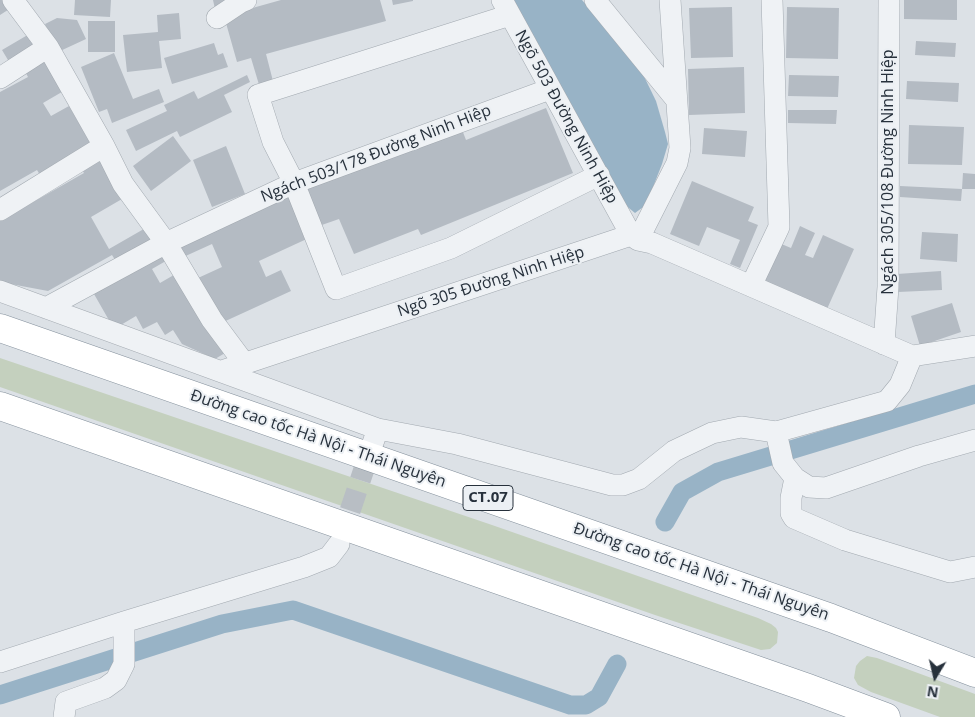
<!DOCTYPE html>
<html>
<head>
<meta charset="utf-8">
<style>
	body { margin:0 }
	#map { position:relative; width:975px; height:717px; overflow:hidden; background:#dce1e6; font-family:"Open Sans",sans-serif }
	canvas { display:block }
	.north { position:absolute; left:910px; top:652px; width:50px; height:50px; -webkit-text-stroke:4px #ecf0f4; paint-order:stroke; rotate:189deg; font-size:14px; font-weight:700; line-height:20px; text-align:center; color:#27313c }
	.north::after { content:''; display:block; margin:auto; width:18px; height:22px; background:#27313c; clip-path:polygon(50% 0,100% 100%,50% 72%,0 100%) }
</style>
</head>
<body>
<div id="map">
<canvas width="975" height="717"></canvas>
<div class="north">N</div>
</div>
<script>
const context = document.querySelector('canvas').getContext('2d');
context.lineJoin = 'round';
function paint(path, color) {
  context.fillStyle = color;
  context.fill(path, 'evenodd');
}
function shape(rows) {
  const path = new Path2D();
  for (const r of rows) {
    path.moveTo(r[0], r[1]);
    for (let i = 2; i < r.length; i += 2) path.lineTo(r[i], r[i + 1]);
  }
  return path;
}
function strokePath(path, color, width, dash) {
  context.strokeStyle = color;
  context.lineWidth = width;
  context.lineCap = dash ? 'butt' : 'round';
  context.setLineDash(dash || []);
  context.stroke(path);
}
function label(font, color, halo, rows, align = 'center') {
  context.font = font + ' "Open Sans",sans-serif';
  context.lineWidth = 4;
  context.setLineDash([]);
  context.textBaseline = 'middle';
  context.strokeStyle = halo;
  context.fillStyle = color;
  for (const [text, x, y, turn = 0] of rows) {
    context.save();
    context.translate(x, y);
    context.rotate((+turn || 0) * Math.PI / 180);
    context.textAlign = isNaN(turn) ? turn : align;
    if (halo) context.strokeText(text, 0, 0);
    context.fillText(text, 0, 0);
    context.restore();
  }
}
const green = shape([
	[0,358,492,525,758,618,771,624,776,628,778,632,777,643,770,649,761,650,655,615,0,387],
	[867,656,877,658,975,694,975,717,940,717,871,692,858,685,854,678,856,666,860,661]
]);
const water = shape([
	[512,0,582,0,637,62,656,101,665,132,668,144,662,164,646,205,635,213,619,200]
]);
const canal = shape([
	[665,522,682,492,718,472,975,394],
	[0,695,222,624,293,610,570,705,586,705,599,697,617,664]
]);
const building = shape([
	[0,0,6,0,11,8,0,15],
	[75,0,111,0,110,17,74,15],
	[213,0,227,0,215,9],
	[281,0,380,0,386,21,266,54,274,85,260,88,251,58,237,62,224,16],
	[392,0,413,0,413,1,393,5],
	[904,0,957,0,957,20,904,19],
	[732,7,733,57,691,58,689,8],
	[787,7,839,8,838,59,786,58],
	[179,13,181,39,159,41,162,68,127,72,123,35,158,32,157,15],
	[57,18,77,20,86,39,58,52,45,24],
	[88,21,115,21,115,52,88,52],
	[31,33,40,48,11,65,2,50],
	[916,41,956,43,955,57,915,55],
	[214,43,218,55,223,53,228,67,172,84,164,58],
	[44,49,67,89,43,103,51,116,69,106,122,199,91,217,109,249,149,226,163,244,171,258,152,269,160,283,179,272,225,353,215,359,182,344,173,330,165,335,157,322,143,329,136,316,114,329,86,280,117,263,112,255,48,291,0,282,0,221,84,173,77,161,43,180,37,170,0,191,0,92,28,77,20,62],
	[114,53,133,99,159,89,164,102,112,123,107,109,99,112,81,67],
	[744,67,745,113,689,115,688,69],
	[247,75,250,82,224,95,232,112,180,137,177,131,136,151,126,130,167,111,164,105,194,91,198,99],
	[789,75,839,76,838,97,788,96],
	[907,81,959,83,958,102,906,99],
	[546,108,573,173,421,235,418,229,354,254,339,219,316,227,299,186,459,122,466,140],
	[788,110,837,110,836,124,788,123],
	[909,125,964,127,962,165,908,164],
	[704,128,747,131,745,157,702,154],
	[173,136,191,161,151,191,133,166],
	[226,146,245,194,212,207,193,160],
	[963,173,975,174,975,189,962,189,961,201,900,197,900,186,962,189],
	[692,181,754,207,748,221,758,225,740,268,730,264,740,240,707,227,699,246,670,234],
	[288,189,311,237,259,261,266,277,281,270,291,291,219,324,198,278,222,267,212,244,179,259,171,242],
	[800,226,815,233,805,255,813,258,823,235,854,249,827,309,762,280,779,243,791,248],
	[922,232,958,234,957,262,920,259],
	[941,271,942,290,898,292,897,274],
	[952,303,961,332,920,346,911,316]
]);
const minorTunnel = shape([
	[340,541,370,451]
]);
const minor = shape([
	[13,0,48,47,104,146,123,184,166,243,212,320,244,363],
	[502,0,631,235],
	[595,0,675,98],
	[510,15,258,95,273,142,294,183,336,289,451,248,599,175],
	[217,18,241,2,246,0],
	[0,78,48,47],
	[0,210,104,146],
	[638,240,677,163,680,148,670,0],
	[751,286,779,227,772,0],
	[0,291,378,429],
	[46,308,166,243,294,183,550,89],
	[884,344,888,287,889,0],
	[222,371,631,235,638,240,652,243,912,356,975,346],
	[776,432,887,401,900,385,912,356],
	[370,451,378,429,457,444,612,485,623,485,639,479,674,451,712,433,741,427,776,432,783,463,795,478,809,487,826,488,919,456,975,440],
	[795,478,791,498,791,513,794,518,845,540,950,572,975,567],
	[0,662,124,622,304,567,329,557,339,544],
	[64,717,66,702,105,688,116,680,124,664,124,622]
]);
const highway = shape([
	[0,328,831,618,975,673],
	[0,406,808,688,886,717]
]);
const shields = [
	[488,498,50]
];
const shieldNames = [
	["CT.07",488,498]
];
const streetNames = [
	["Ngõ 503 Đường Ninh Hiệp",566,117,61],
	["Ngách 503/178 Đường Ninh Hiệp",376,154,-21],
	["Ngách 305/108 Đường Ninh Hiệp",888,172,-90],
	["Ngõ 305 Đường Ninh Hiệp",491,282,-18],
	["Đường cao tốc Hà Nội - Thái Nguyên",318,439,19],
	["Đường cao tốc Hà Nội - Thái Nguyên",701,572,19]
];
paint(green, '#c4d0be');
paint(water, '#98b3c6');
strokePath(canal, '#98b3c6', 19);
paint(building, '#b4bbc3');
strokePath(minorTunnel, '#b8bec4', 21, [21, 11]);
strokePath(minor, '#a2a9b0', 22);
strokePath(highway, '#84909c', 29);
strokePath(minor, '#eff2f5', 21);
strokePath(highway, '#fff', 28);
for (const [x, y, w] of shields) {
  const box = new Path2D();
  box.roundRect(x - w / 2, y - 12.5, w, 25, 4);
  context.fillStyle = '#ecf0f4';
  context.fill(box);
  strokePath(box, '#27313c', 1);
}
label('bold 15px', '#27313c', null, shieldNames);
label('16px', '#27313c', '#ecf0f4', streetNames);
</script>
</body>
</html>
